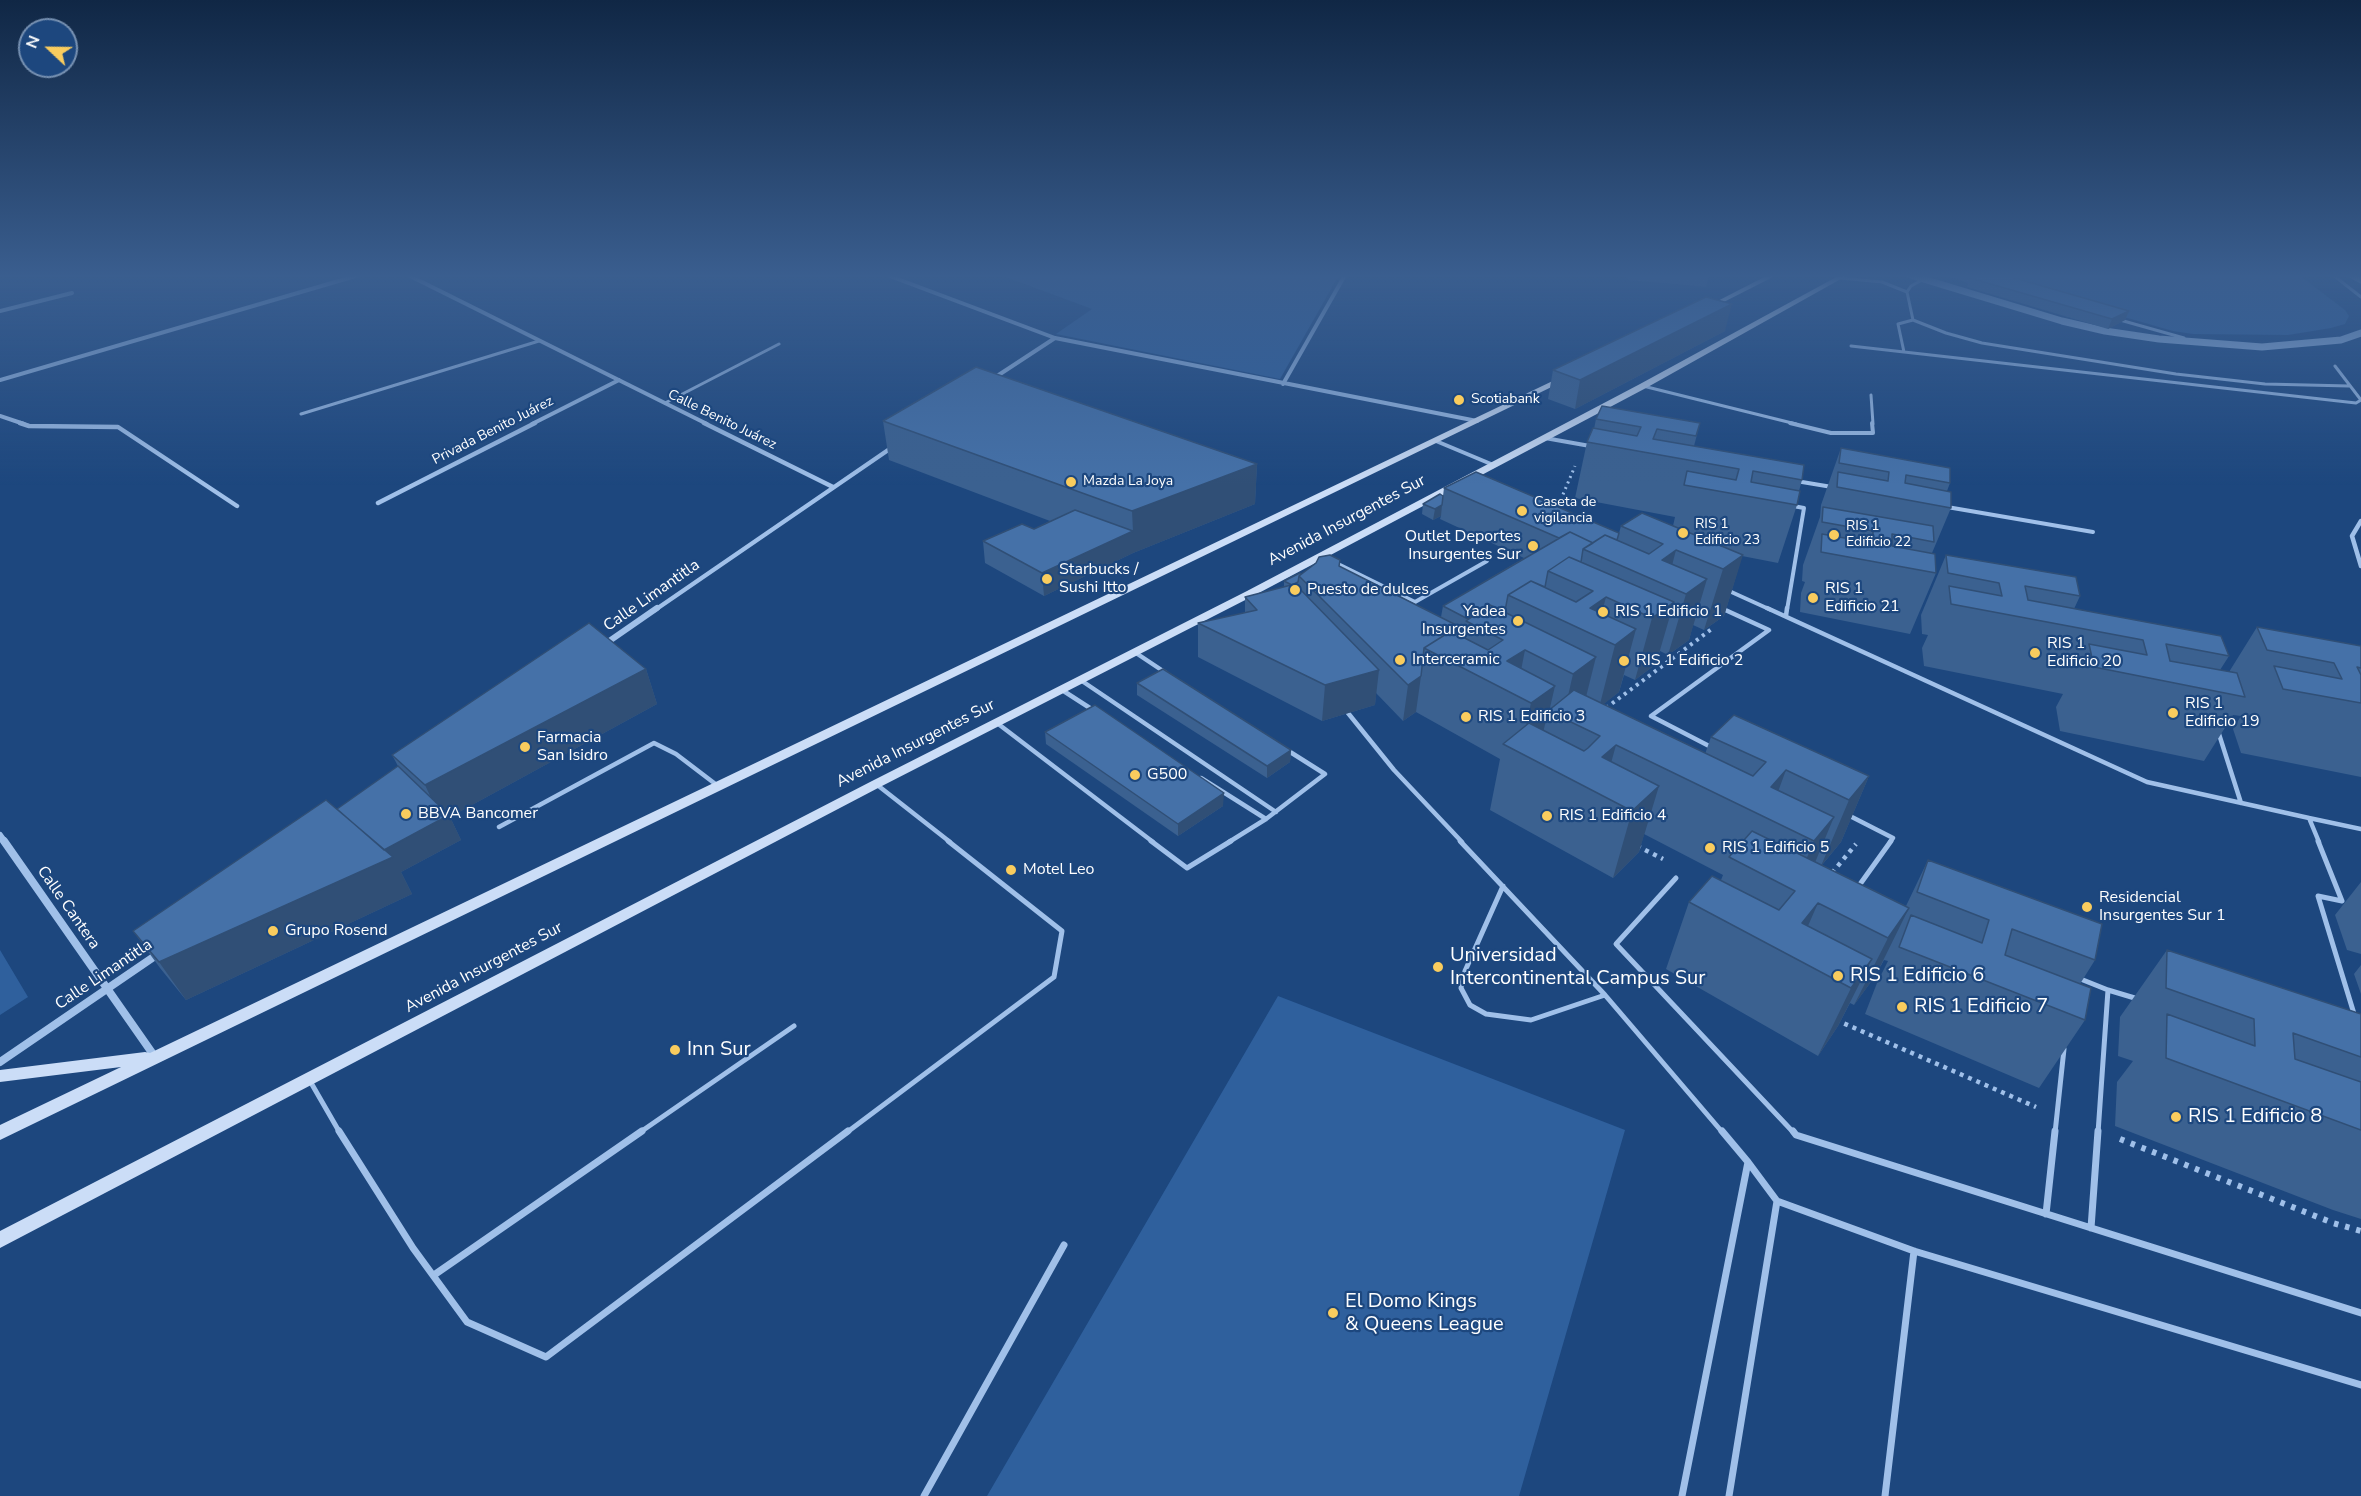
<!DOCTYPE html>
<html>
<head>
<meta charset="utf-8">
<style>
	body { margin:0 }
	#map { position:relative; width:2361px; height:1496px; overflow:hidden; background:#1d477e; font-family:"Nunito Sans",sans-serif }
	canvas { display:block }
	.north { position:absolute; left:18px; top:18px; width:60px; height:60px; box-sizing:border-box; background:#1d477e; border:2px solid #7791b2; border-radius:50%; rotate:292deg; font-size:16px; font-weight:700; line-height:24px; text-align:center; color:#fff }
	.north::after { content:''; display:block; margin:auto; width:21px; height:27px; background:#f9cc5e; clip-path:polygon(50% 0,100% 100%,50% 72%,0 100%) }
</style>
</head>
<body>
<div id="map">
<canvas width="2361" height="1496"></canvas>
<div class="north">N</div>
</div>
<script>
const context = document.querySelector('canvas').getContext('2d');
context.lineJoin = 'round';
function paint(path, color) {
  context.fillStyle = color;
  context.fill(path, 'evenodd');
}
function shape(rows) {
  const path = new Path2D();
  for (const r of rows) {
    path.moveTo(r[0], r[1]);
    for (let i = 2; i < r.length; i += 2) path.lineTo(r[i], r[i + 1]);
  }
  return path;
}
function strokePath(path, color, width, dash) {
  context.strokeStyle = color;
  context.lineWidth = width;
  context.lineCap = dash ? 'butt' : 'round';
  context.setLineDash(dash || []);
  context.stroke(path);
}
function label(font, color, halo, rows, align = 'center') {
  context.font = font + ' "Nunito Sans",sans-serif';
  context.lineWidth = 4.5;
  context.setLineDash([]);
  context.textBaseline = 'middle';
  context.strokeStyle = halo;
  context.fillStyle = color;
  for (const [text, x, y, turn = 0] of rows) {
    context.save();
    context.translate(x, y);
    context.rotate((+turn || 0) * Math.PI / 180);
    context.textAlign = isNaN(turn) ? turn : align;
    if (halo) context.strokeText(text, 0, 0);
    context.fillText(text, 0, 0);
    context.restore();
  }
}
const green = shape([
	[1000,275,1339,275,1280,379,1056,334,1092,309],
	[1977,275,2299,275,2345,310,2349,316,2345,324,2331,328,2288,335,2193,334,2173,331],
	[0,950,28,997,0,1015],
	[1278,996,1625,1130,1519,1496,987,1496]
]);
const pathFar3 = shape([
	[1556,511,1575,466]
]);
const pathFar2 = shape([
	[1606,708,1713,628]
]);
const pathFar1 = shape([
	[1637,846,1663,859],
	[1832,873,1856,844],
	[1836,1020,2036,1107]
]);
const path = shape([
	[2120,1139,2333,1223,2361,1231]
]);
const serviceFar4 = shape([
	[2333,275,2361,297],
	[1840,278,1882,282,1907,292],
	[1913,320,1907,292,1911,286,1924,279],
	[2120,320,2184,338],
	[1851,346,2356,403,2361,400],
	[1904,352,1898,324,1913,320,1946,333,1982,343,2176,374,2265,384,2349,386],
	[2335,366,2361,400],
	[1643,386,1796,424],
	[1871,395,1873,424],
	[665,403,779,344],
	[301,414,539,341]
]);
const serviceFar3 = shape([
	[1790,423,1831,433,1873,433,1872,423],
	[1545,438,1590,446],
	[1436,441,1491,464],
	[1796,481,1832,487],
	[1947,507,2093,532],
	[1334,562,1415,602,1487,561],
	[1727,590,1771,610],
	[1720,608,1724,610],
	[1787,610,1804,508,1793,506]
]);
const serviceFar2 = shape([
	[1767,608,2147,782,2309,818,2319,842],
	[1786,616,1787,608],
	[1136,653,1166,673],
	[1082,681,1276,812],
	[1062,690,1093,710],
	[1348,713,1394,770,1462,842],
	[997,723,1153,842],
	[2218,731,2241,803],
	[1711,747,1651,716,1769,630,1721,608],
	[1201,778,1266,819],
	[876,784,950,842],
	[1848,815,1893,838,1890,842],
	[2309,818,2361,829],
	[499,827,654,743,676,754,718,786],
	[1229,842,1266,819,1325,774,1287,750]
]);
const serviceFar1 = shape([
	[1151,841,1187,868,1231,841],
	[1460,841,1605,995,1723,1133],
	[2318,841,2342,901,2318,896,2355,1017],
	[1676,878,1616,944,1794,1133],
	[1503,886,1465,971,1461,988,1470,1005,1486,1014,1531,1020,1605,995],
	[1858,887,1891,841],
	[2078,978,2108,990],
	[310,1081,340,1133],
	[639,1133,794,1026],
	[846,1133,1054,977,1062,931,948,841],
	[2055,1133,2064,1049],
	[2098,1133,2108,990,2138,999]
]);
const service = shape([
	[339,1131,413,1248,467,1322,546,1357,848,1131],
	[1722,1131,1748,1162],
	[1793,1131,1796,1135,2361,1313],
	[2046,1214,2055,1131],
	[2091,1228,2098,1131],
	[434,1275,642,1131],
	[924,1496,1064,1245],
	[1682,1496,1748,1162,1777,1201,1914,1251,2361,1385],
	[1729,1496,1777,1201],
	[1885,1496,1914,1251]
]);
const minorFar3 = shape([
	[408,275,707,424],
	[887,275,1055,338,1477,421],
	[0,311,72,293],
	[994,378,1055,338],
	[0,380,359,275],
	[1283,384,1345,275],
	[0,416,24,424],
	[532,424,619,380]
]);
const minorFar2 = shape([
	[20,423,29,426,118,427,237,506],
	[704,423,833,487],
	[378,503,535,423],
	[2361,521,2352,536,2361,566],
	[655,610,894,446]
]);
const minorFar1 = shape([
	[605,644,657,608],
	[0,835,5,842]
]);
const minor = shape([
	[4,841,155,1057],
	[0,1062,158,954]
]);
const tertiary = shape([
	[1910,275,2062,321,2105,331,2159,339,2262,347,2341,340,2361,333],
	[2352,275,2361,280]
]);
const secondary = shape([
	[1768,275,1777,275,1710,309,1704,308,1768,275],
	[1840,275,1848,275,1646,388,1255,595,880,787,0,1248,0,1231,872,781,1247,591,1640,384,1840,275],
	[1561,377,1568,379,0,1140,0,1125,121,1067,0,1082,0,1070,145,1052,150,1053,1561,377]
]);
const wall = shape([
	[1628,275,1709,275,1706,287,1628,280],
	[1943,275,2004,275,2129,311,2125,320,2108,329,1967,287,1968,283],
	[1725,331,1575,409,1548,399,1553,370],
	[1596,419,1700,423,1694,446,1802,480,1799,491,1797,505,1778,563,1742,556,1724,616,1704,630,1693,625,1689,640,1668,655,1660,651,1656,664,1635,680,1624,675,1619,692,1603,704,1705,754,1711,737,1869,776,1841,842,1822,865,1906,906,1928,860,2095,960,2080,984,2085,1020,2039,1088,1865,1014,1877,983,1888,961,1884,960,1876,975,1854,1005,1850,1003,1838,1026,1818,1056,1666,969,1689,902,1721,880,1723,875,1644,834,1639,852,1613,878,1490,810,1500,759,1416,712,1403,721,1376,693,1375,705,1322,721,1198,657,1198,623,1245,613,1245,597,1284,587,1284,581,1301,574,1339,566,1441,617,1443,606,1524,558,1440,519,1441,516,1433,520,1422,514,1423,504,1443,496,1444,488,1619,533,1621,526,1673,526,1675,517,1575,498,1587,442,1594,429],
	[883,421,1257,464,1255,504,1133,553,1044,596,985,563,983,541,1034,529,1050,521,889,460],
	[1841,448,1950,483,1947,491,1951,508,1932,553,1936,573,1910,634,1800,612,1801,593,1805,582,1802,581,1803,565,1820,517,1821,505],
	[1946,555,2080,596,2074,609,2229,656,2220,670,2229,672,2257,627,2361,646,2361,777,2241,753,2233,729,2241,716,2233,715,2204,761,2060,731,2056,707,2063,694,1924,666,1922,648,1928,635,1922,634,1921,615],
	[646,669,657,704,450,817,461,840,401,872,412,894,186,1000,160,968,133,931,337,809,398,766,392,755],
	[1137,683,1291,750,1290,762,1267,778,1137,695],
	[1045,732,1223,806,1178,836,1046,744],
	[2361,882,2361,954,2347,950,2335,915],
	[2167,950,2361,1014,2361,1219,2333,1210,2115,1126,2117,1082,2133,1061,2118,1056,2120,1017],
	[2361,965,2361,994,2354,974]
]);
const shadedWall = shape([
	[1732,304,1725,331,1575,409,1580,380],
	[2129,311,2125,320,2108,329,2112,319],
	[1257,464,1255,504,1133,553,1044,596,1042,573,1133,531,1132,511],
	[1442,505,1441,516,1433,520,1435,509],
	[1676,550,1667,585,1662,560],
	[1743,555,1724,616,1704,630,1723,569],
	[1707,579,1689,640,1668,655,1686,594],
	[1606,597,1596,636,1590,608],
	[1674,602,1656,664,1635,680,1652,618],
	[1636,629,1619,692,1599,708,1615,645],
	[1525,650,1516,696,1507,661],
	[1596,657,1580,721,1563,718,1573,674],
	[646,669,657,704,450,817,461,840,401,872,412,894,186,1000,159,962,381,851,441,819,425,785],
	[1379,670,1375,705,1322,721,1325,685],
	[1421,676,1416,712,1403,721,1408,685],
	[1555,686,1549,712,1548,711,1539,751,1520,753,1531,703],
	[1616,745,1602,796,1602,757],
	[1291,750,1290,762,1267,778,1267,766],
	[1786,770,1768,819,1771,787],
	[1869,776,1841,842,1821,866,1849,800],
	[1659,786,1639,852,1613,878,1632,811],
	[1224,793,1223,806,1178,836,1178,824],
	[1834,817,1806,884,1795,891,1793,890,1814,841],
	[1818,903,1794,958,1802,923],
	[1909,908,1876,975,1854,1005,1888,938],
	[1872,959,1838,1026,1818,1056,1851,988]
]);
const building = shape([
	[1976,275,2004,275,2129,311,2112,319,1970,278,1976,275],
	[1706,297,1732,304,1580,380,1553,370,1706,297],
	[976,367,1257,464,1132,511,883,421,976,367],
	[1602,406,1700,423,1696,436,1657,429,1653,439,1804,465,1802,480,1753,471,1751,482,1800,491,1797,505,1684,485,1687,471,1736,480,1739,469,1587,442,1593,428,1637,436,1641,427,1596,419,1602,406],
	[1841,448,1950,468,1950,483,1906,475,1905,483,1951,492,1951,508,1837,487,1838,472,1888,481,1889,472,1839,463,1841,448],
	[1476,472,1619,533,1617,540,1605,535,1593,543,1570,532,1559,538,1444,488,1476,472],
	[1440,494,1443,496,1442,505,1435,509,1423,504,1440,494],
	[1823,507,1933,526,1934,542,1892,534,1892,546,1935,554,1936,573,1821,552,1822,534,1873,543,1873,531,1822,522,1823,507],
	[1075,510,1133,531,1042,573,983,541,1022,524,1034,529,1075,510],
	[1642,513,1743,555,1723,569,1676,550,1662,560,1707,579,1686,594,1583,549,1605,535,1649,554,1663,544,1621,526,1642,513],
	[1570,532,1593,543,1583,549,1581,562,1569,557,1548,571,1545,587,1531,581,1508,595,1505,611,1504,612,1490,605,1468,619,1443,606,1570,532],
	[1330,555,1340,560,1339,566,1464,629,1463,637,1451,631,1424,648,1421,676,1408,685,1299,576,1316,563,1319,557,1330,555],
	[1946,555,2076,577,2080,596,2025,586,2028,600,2221,636,2229,656,2166,644,2170,661,2237,673,2245,697,2094,667,2089,644,2147,655,2143,640,1951,604,1949,586,2002,596,1999,583,1948,573,1946,555],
	[1569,557,1674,602,1652,618,1606,597,1590,608,1636,629,1615,645,1508,595,1531,581,1576,602,1593,591,1548,571,1569,557],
	[1300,573,1301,574,1299,576,1298,582,1292,585,1284,581,1300,573],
	[1295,584,1379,670,1325,685,1198,623,1257,610,1245,597,1295,584],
	[1490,605,1596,657,1573,674,1525,650,1507,661,1555,686,1531,703,1424,648,1451,631,1488,650,1503,640,1466,621,1490,605],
	[589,623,646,669,425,785,392,755,589,623],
	[2257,627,2361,646,2361,668,2357,667,2361,675,2361,703,2283,689,2274,666,2342,679,2334,663,2267,650,2257,627],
	[1163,669,1291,750,1267,766,1137,683,1163,669],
	[1574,690,1753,776,1766,762,1711,737,1734,715,1869,776,1849,800,1786,770,1771,787,1834,817,1814,841,1616,745,1602,757,1659,786,1632,811,1503,744,1529,723,1584,751,1588,748,1600,736,1548,711,1574,690],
	[1095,705,1224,793,1178,824,1045,732,1095,705],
	[398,766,449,815,384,850,337,809,398,766],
	[326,800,393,857,159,962,133,931,326,800],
	[1752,831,1909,908,1888,938,1818,903,1802,923,1872,959,1851,988,1689,902,1712,876,1779,910,1795,891,1729,857,1752,831],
	[1928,860,2102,924,2095,960,2012,929,2005,955,2091,988,2085,1020,1899,947,1911,915,1982,943,1989,920,1917,892,1928,860],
	[2167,950,2361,1014,2361,1057,2293,1033,2295,1059,2361,1082,2361,1130,2166,1058,2167,1014,2255,1046,2254,1019,2166,988,2167,950]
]);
const markers = [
	[1459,400,6,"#f9cc5e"],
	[1071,482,6,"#f9cc5e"],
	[1522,511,6,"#f9cc5e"],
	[1683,533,6,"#f9cc5e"],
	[1834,535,6,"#f9cc5e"],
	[1533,546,6,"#f9cc5e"],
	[1047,579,6,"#f9cc5e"],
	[1295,590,6,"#f9cc5e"],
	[1813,598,6,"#f9cc5e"],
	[1603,612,6,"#f9cc5e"],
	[1518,621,6,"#f9cc5e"],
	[2035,653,6,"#f9cc5e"],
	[1400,660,6,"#f9cc5e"],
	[1624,661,6,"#f9cc5e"],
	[2173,713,6,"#f9cc5e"],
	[1466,717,6,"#f9cc5e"],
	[525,747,6,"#f9cc5e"],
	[1135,775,6,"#f9cc5e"],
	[406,814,6,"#f9cc5e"],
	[1547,816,6,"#f9cc5e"],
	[1710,848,6,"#f9cc5e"],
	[1011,870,6,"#f9cc5e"],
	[2087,907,6,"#f9cc5e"],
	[273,931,6,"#f9cc5e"],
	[1438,967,6,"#f9cc5e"],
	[1838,976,6,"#f9cc5e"],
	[1902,1007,6,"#f9cc5e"],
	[675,1050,6,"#f9cc5e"],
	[2176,1117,6,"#f9cc5e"],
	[1333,1313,6,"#f9cc5e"]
];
const farPoinames = [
	["Scotiabank",1471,400],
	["Mazda La Joya",1083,482],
	["Caseta de",1534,503],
	["vigilancia",1534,519],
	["RIS 1",1695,525],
	["Edificio 23",1695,541],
	["RIS 1",1846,527],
	["Edificio 22",1846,543]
];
const farStreetnames = [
	["Calle Benito Juárez",722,420,26],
	["Privada Benito Juárez",493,431,-27]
];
const streetNames = [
	["Avenida Insurgentes Sur",1347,521,-28],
	["Calle Limantitla",652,596,-35],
	["Avenida Insurgentes Sur",916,744,-27],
	["Calle Cantera",68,908,55],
	["Avenida Insurgentes Sur",484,968,-28],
	["Calle Limantitla",104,975,-34]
];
const poiNames = [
	["Outlet Deportes",1521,537,"right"],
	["Insurgentes Sur",1521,555,"right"],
	["Starbucks /",1059,570],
	["Sushi Itto",1059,588],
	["RIS 1",1825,589],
	["Edificio 21",1825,607],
	["Puesto de dulces",1307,590],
	["Yadea",1506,612,"right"],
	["Insurgentes",1506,630,"right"],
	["RIS 1 Edificio 1",1615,612],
	["RIS 1",2047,644],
	["Edificio 20",2047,662],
	["Interceramic",1412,660],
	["RIS 1 Edificio 2",1636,661],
	["RIS 1",2185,704],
	["Edificio 19",2185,722],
	["RIS 1 Edificio 3",1478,717],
	["Farmacia",537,738],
	["San Isidro",537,756],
	["G500",1147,775],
	["BBVA Bancomer",418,814],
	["RIS 1 Edificio 4",1559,816],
	["RIS 1 Edificio 5",1722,848],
	["Motel Leo",1023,870],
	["Residencial",2099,898],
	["Insurgentes Sur 1",2099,916],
	["Grupo Rosend",285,931]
];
const nearPoinames = [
	["Universidad",1450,956],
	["Intercontinental Campus Sur",1450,979],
	["RIS 1 Edificio 6",1850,976],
	["RIS 1 Edificio 7",1914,1007],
	["Inn Sur",687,1050],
	["RIS 1 Edificio 8",2188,1117],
	["El Domo Kings",1345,1302],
	["& Queens League",1345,1325]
];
paint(green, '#2f609d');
strokePath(pathFar3, '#a0c0e9', 3, [2, 4]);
strokePath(pathFar2, '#a0c0e9', 4, [3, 4.5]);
strokePath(pathFar1, '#a0c0e9', 4.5, [4, 5]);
strokePath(path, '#a0c0e9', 6, [4.5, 7]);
strokePath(serviceFar4, '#a0c0e9', 3);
strokePath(serviceFar3, '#a0c0e9', 4);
strokePath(serviceFar2, '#a0c0e9', 4.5);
strokePath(serviceFar1, '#a0c0e9', 5);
strokePath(service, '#a0c0e9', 7);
strokePath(minorFar3, '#a0c0e9', 4);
strokePath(minorFar2, '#a0c0e9', 4.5);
strokePath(minorFar1, '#a0c0e9', 6);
strokePath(minor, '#a0c0e9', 8);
strokePath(tertiary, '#a0c0e9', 7);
paint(secondary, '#cbddf7');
paint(wall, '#3b6190');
paint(shadedWall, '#304f76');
paint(building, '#4571a8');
strokePath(building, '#304f76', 1.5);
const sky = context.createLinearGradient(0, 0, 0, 485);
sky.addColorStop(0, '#102745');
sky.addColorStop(0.57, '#3a5e8f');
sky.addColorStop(1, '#3a5e8f00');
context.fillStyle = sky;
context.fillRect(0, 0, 2361, 485);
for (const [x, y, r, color] of markers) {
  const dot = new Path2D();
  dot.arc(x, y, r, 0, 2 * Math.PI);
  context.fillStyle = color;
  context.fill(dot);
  strokePath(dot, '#1d477e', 2);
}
label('14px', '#fff', '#1d477e', farPoinames, 'left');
label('14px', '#fff', '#1d477e', farStreetnames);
label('16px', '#fff', '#1d477e', streetNames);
label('16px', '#fff', '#1d477e', poiNames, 'left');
label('20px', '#fff', '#1d477e', nearPoinames, 'left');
</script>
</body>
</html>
